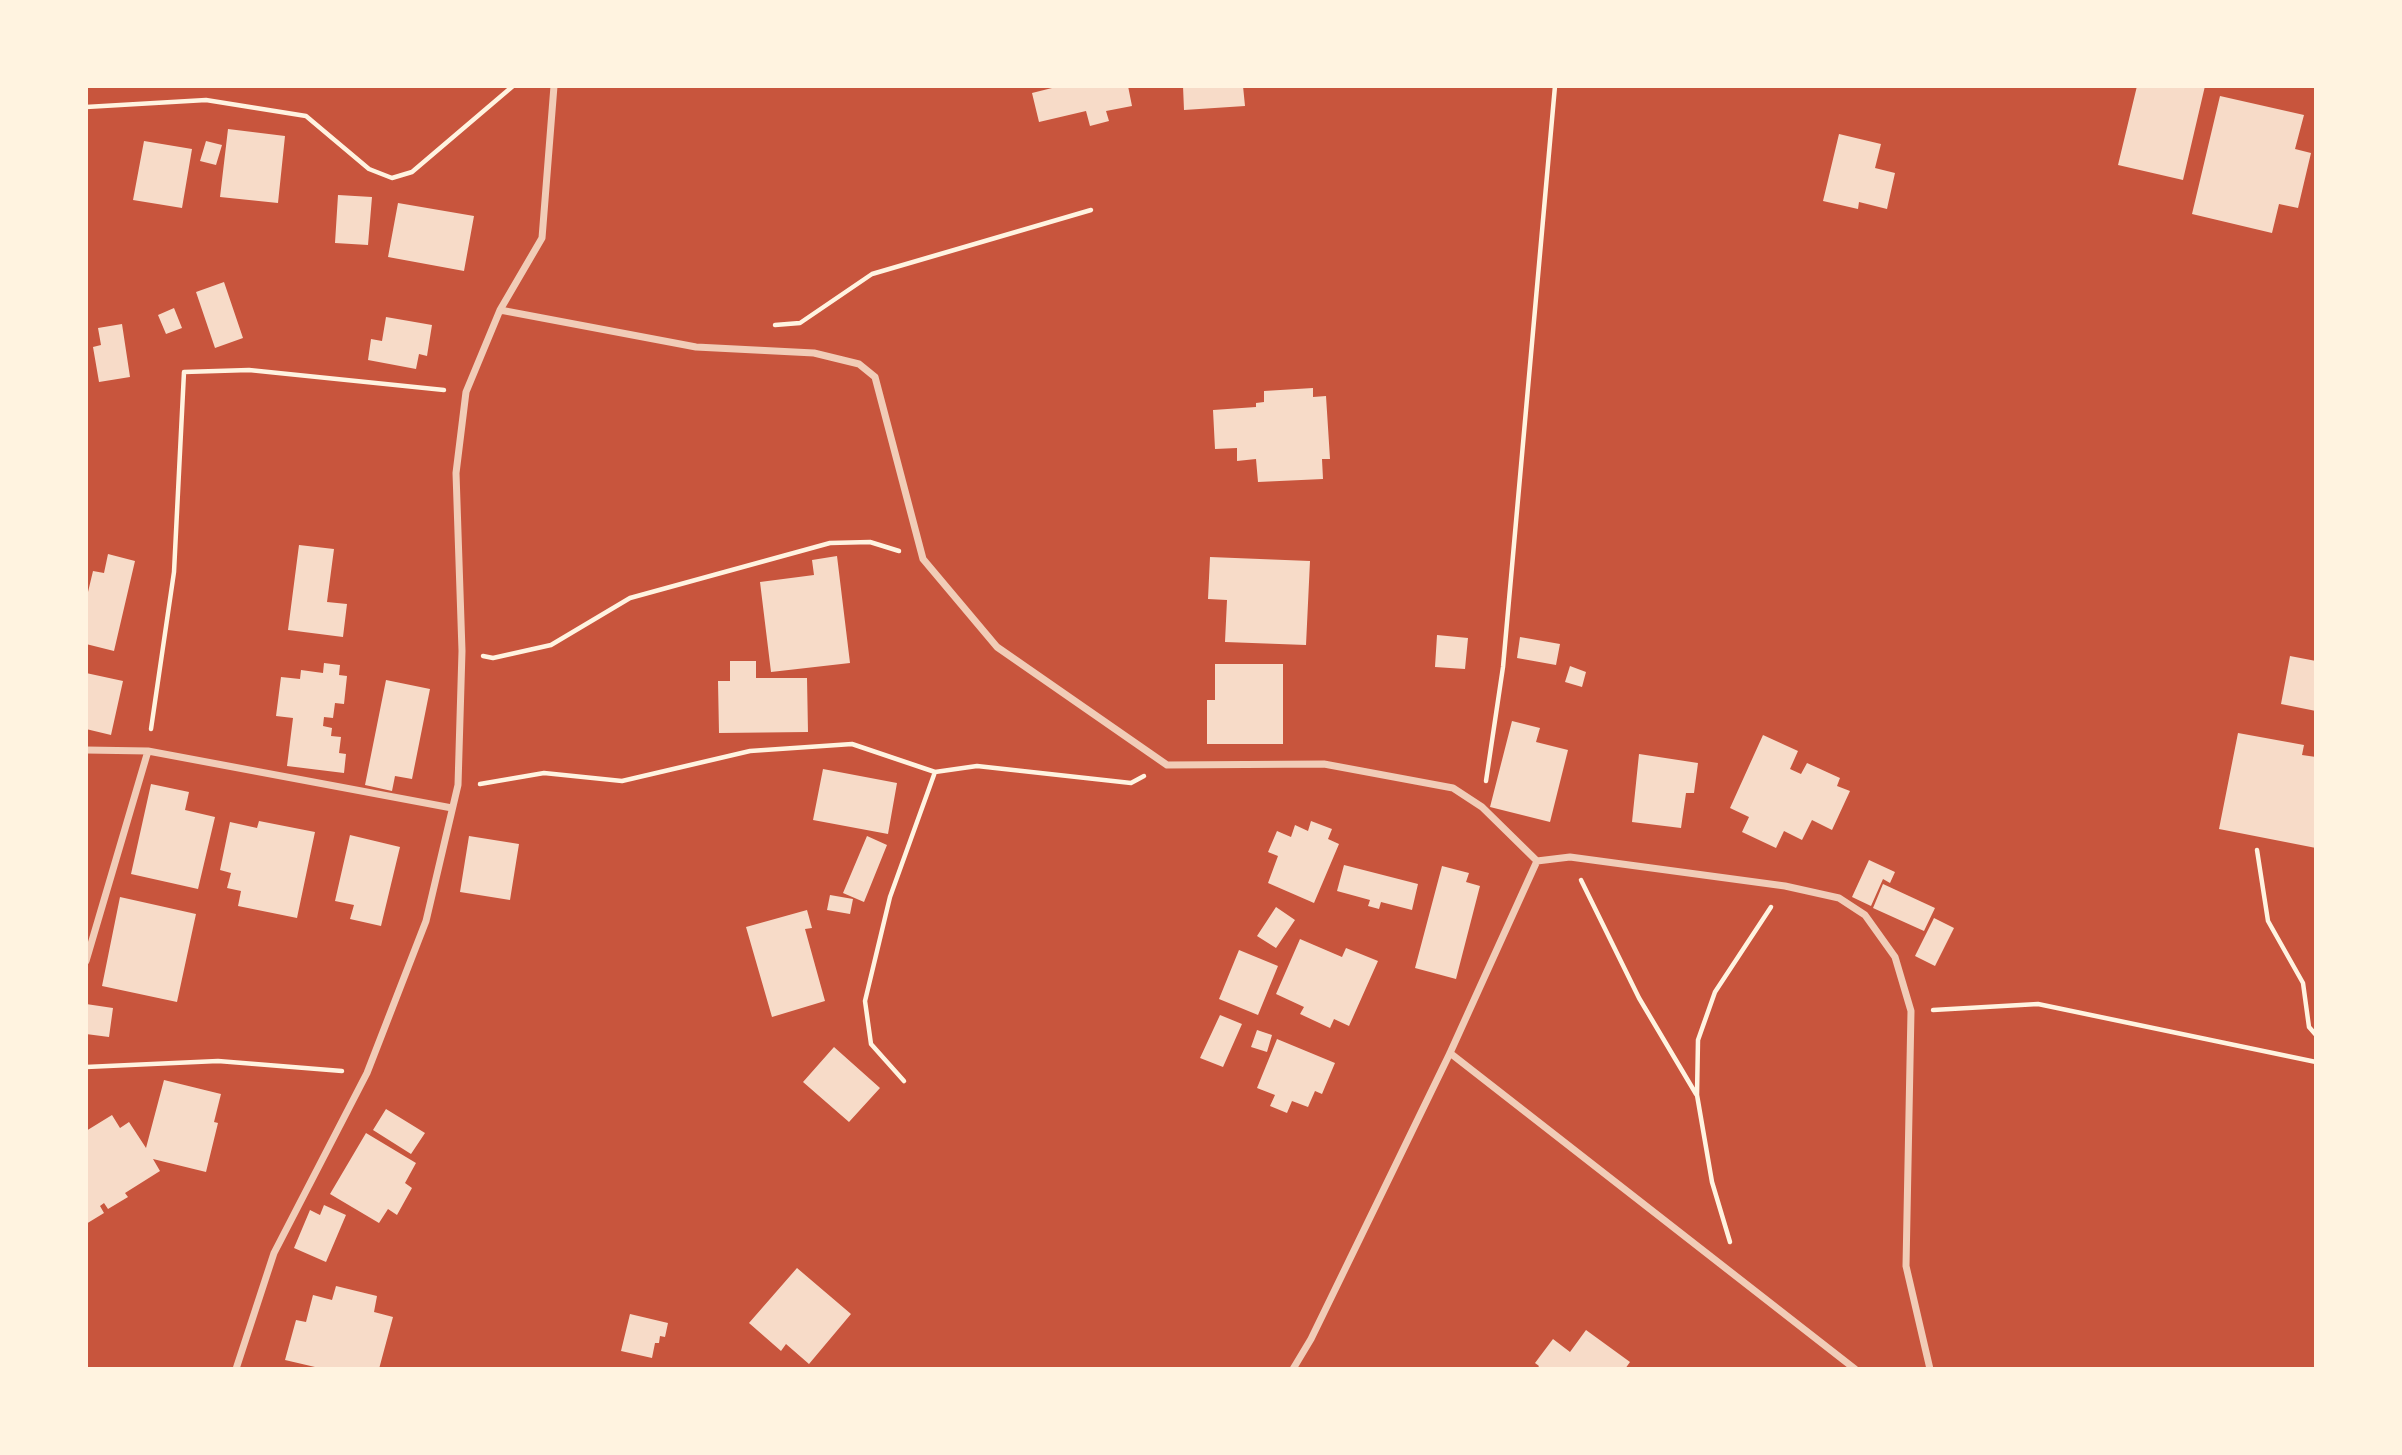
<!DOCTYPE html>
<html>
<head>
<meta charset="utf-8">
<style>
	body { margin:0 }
	#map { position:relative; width:2402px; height:1455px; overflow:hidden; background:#c8553d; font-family:"PT Sans",sans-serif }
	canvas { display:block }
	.frame { position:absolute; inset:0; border:88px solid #fff3e0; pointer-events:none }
</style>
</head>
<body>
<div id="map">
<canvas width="2402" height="1455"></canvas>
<div class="frame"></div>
</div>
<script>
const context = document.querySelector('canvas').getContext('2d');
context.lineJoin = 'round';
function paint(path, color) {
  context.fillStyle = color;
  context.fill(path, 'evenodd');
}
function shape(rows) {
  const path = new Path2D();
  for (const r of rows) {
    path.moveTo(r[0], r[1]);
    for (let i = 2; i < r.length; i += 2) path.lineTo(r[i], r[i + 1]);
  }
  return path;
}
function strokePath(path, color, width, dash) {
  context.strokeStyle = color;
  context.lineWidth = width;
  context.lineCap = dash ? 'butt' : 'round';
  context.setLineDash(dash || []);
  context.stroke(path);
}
const building = shape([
	[1060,86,1128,86,1132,106,1106,111,1109,121,1090,126,1086,111,1039,122,1032,93],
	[1183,86,1243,86,1245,106,1184,110],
	[2137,86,2205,86,2183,180,2118,165],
	[2220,96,2304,115,2295,149,2311,153,2298,208,2279,204,2272,233,2192,214],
	[228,129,285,136,278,203,220,197],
	[1839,134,1881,144,1875,168,1895,173,1887,209,1859,202,1858,209,1823,201],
	[144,141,192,149,182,208,133,200],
	[206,141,222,145,216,165,200,161],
	[338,195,372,197,368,245,335,243],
	[398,203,474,216,464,271,388,257],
	[224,282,243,338,215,348,196,292],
	[174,308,182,328,166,334,158,315],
	[386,317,432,325,427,356,419,354,416,369,368,360,371,339,382,341],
	[122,324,130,377,99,382,93,347,101,345,98,328],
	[1313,388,1313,397,1326,396,1330,459,1322,459,1323,479,1258,482,1256,459,1237,461,1237,448,1215,449,1213,410,1256,407,1256,403,1264,402,1264,391],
	[299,545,334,549,327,602,347,604,343,637,288,630],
	[108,554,135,561,114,651,86,644,86,592,88,592,93,571,104,573],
	[837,556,850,663,771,672,760,582,814,575,812,560],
	[1210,557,1310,561,1306,645,1225,642,1227,600,1208,599],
	[1437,635,1468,638,1465,669,1435,667],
	[1520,637,1560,644,1556,665,1517,658],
	[2290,656,2316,661,2316,711,2281,704],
	[730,661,756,661,756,678,807,678,808,732,719,733,718,681,730,681],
	[324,663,340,665,339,675,347,676,344,704,335,703,333,718,324,717,323,726,332,728,331,736,341,737,339,753,346,754,344,773,287,766,293,718,276,716,281,677,300,679,301,670,323,673],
	[1215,664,1283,664,1283,744,1207,744,1207,700,1215,700],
	[1570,666,1586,672,1582,687,1565,682],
	[86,673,123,681,111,735,86,729],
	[386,680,430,689,412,779,395,776,392,791,365,785],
	[1512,721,1540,728,1536,742,1568,750,1550,822,1490,807],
	[2238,733,2304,745,2302,755,2316,757,2316,848,2219,829],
	[1763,735,1798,751,1790,769,1801,774,1807,763,1840,778,1837,786,1850,791,1832,830,1812,820,1802,840,1784,831,1776,848,1742,832,1749,817,1730,808],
	[1639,754,1698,763,1694,793,1686,793,1681,828,1632,822],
	[823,769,897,783,888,834,813,820],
	[151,784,189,792,185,810,215,817,198,889,131,874],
	[259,821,315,832,297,918,238,906,241,891,227,888,231,873,220,870,230,822,257,828],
	[1311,821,1332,829,1328,839,1339,844,1314,903,1268,883,1278,856,1268,852,1277,831,1291,837,1295,825,1308,831],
	[350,835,400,847,381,926,350,919,354,905,335,901],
	[469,836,519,844,510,900,460,892],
	[867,836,887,845,864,902,843,893],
	[1869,860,1895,872,1890,883,1883,879,1871,906,1852,897],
	[1344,865,1418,884,1412,910,1381,902,1379,909,1368,906,1370,900,1337,891],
	[1442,866,1469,873,1466,882,1480,886,1456,979,1415,968],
	[1883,884,1935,908,1924,931,1873,908],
	[830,895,853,899,850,914,827,910],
	[120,897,196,914,177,1002,102,986],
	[1276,907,1295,920,1276,948,1257,936],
	[807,910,812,928,805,929,825,1001,772,1017,746,927],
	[1934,918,1954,928,1935,966,1915,956],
	[1300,939,1342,957,1346,948,1378,961,1349,1026,1334,1019,1330,1028,1300,1014,1304,1007,1276,994],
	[1239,950,1278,966,1258,1015,1219,999],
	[86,1004,113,1008,109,1037,86,1034],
	[1220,1015,1242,1024,1223,1067,1200,1058],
	[1257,1030,1272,1035,1267,1052,1251,1047],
	[1277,1039,1335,1063,1322,1094,1315,1091,1308,1107,1292,1101,1287,1113,1270,1106,1275,1095,1257,1088],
	[834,1047,880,1088,849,1122,803,1082],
	[164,1080,221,1094,214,1122,218,1123,206,1172,153,1159,160,1171,125,1193,128,1197,108,1209,104,1203,100,1206,104,1213,86,1224,86,1131,112,1115,120,1128,129,1122,146,1148],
	[386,1109,425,1133,411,1154,373,1130],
	[366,1133,416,1163,405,1183,412,1188,397,1215,388,1209,379,1223,330,1194],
	[324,1205,346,1215,326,1262,294,1248,310,1210,320,1215],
	[797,1268,851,1314,809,1364,786,1344,781,1351,749,1323],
	[336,1286,377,1296,374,1312,393,1317,379,1369,314,1369,315,1367,285,1360,296,1320,306,1322,313,1295,332,1300],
	[630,1314,668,1323,665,1337,660,1336,659,1343,655,1343,652,1358,621,1351],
	[1586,1330,1630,1362,1625,1369,1537,1369,1539,1366,1535,1363,1553,1339,1570,1352]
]);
const path = shape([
	[86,107,206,100,306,116,369,169,392,178,412,172,513,86],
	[775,325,800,323,872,274,1091,210],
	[483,656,493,658,551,645,630,598,830,543,870,542,899,551],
	[151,729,174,572,184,372,249,370,444,390],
	[1486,781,1503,667,1555,86],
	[480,784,544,773,622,781,750,751,852,744,935,772],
	[2257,850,2268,921,2303,983,2309,1027,2316,1035],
	[1581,880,1639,998,1696,1094],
	[1933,1010,2038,1004,2316,1062],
	[86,1067,218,1061,342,1071],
	[904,1081,871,1044,865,1001,890,897,935,772,977,766,1131,783,1144,776],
	[1730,1242,1712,1182,1697,1095,1698,1040,1715,992,1771,907]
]);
const minor = shape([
	[500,310,696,347,814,353,859,364,875,377,923,559,997,647,1167,765,1324,764,1453,788,1482,807,1537,861],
	[86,750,148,751,452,808],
	[86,961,148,751],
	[1450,1053,1855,1369],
	[236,1369,274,1253,367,1073,426,921,458,785,462,651,456,473,466,392,500,310,542,238,554,86],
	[1293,1369,1311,1339,1450,1053,1537,861,1570,857,1785,886,1839,898,1865,915,1895,957,1911,1011,1906,1266,1930,1369]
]);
paint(building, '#f7dbc8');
strokePath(path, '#fff3e0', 4.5);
strokePath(minor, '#f1ccb7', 7);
</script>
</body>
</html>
